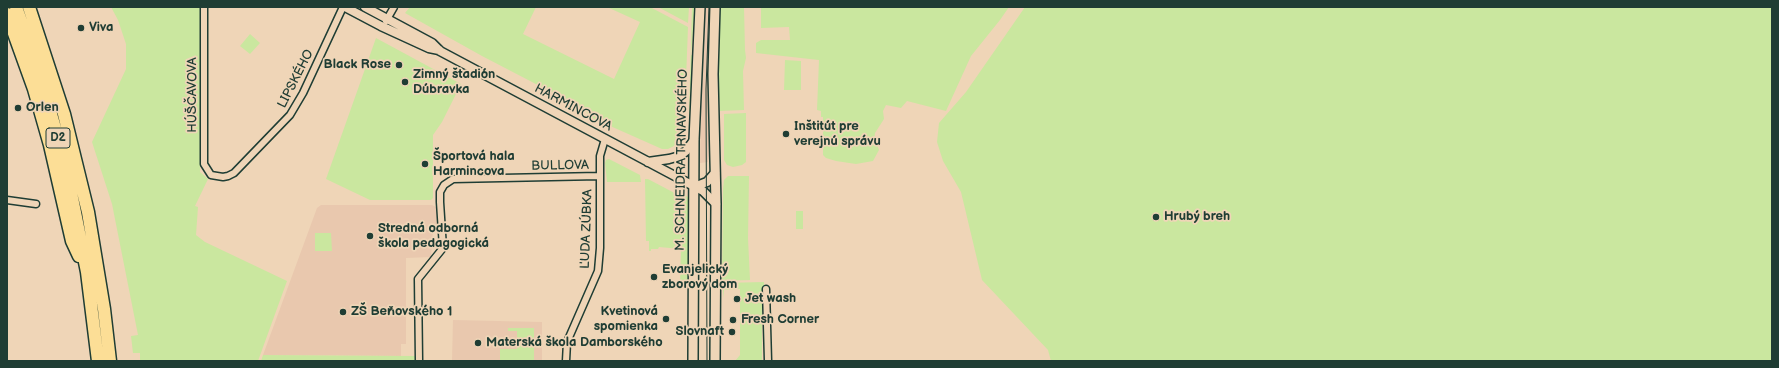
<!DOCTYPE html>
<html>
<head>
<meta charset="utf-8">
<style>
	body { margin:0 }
	#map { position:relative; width:1779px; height:368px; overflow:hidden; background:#efd5b7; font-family:"Balsamiq Sans",sans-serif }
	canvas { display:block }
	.frame { position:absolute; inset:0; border:8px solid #1f3d34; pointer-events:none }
</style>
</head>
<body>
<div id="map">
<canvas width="1779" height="368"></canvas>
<div class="frame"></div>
</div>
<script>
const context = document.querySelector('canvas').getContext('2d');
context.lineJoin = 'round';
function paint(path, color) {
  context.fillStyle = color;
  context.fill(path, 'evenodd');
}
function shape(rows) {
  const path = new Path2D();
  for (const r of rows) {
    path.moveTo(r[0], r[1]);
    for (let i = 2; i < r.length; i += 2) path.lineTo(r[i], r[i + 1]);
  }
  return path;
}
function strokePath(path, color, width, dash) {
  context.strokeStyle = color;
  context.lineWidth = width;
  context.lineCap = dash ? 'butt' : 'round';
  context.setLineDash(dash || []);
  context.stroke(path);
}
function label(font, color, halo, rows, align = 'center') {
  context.font = font + ' "Balsamiq Sans",sans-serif';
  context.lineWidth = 3.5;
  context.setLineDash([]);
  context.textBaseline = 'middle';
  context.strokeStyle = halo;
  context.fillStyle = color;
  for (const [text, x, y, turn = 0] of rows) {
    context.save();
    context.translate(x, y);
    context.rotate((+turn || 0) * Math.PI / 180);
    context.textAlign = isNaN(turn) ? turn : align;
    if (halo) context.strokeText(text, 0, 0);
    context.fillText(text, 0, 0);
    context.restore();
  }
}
const built = shape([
	[703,7,711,7,709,43,709,154,708,162,700,163],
	[321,205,432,205,436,207,438,211,438,230,433,231,431,257,406,258,406,344,401,344,401,356,263,355,317,208],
	[453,320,542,322,542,361,452,361]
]);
const green = shape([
	[111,7,200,7,200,172,208,179,195,206,198,207,196,235,205,242,287,281,258,361,140,361,140,353,133,353,131,336,138,335,112,204,92,142,126,69,126,44,118,20],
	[410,7,536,7,523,34,614,79,640,22,607,7,650,7,688,27,684,132,674,146,668,149,662,149,590,117,584,109,482,56,405,13],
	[658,7,689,7,688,23],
	[692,7,695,7,691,55,693,55,690,114,689,115],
	[720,7,744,7,745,50,746,58,743,71,744,110,720,111,718,77],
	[761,7,1009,7,1000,20,971,56,946,111,907,101,901,108,886,105,883,111,884,119,875,133,874,142,877,144,879,150,873,161,856,164,836,161,826,158,823,155,823,117,821,117,821,111,817,110,819,60,756,53,756,43,761,40,790,40,789,27,761,28],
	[1025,7,1772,7,1772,361,1051,361,1048,350,982,280,961,192,943,161,937,142,939,123,966,92],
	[250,34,260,43,250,54,240,46],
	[376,38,461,84,442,122,433,135,433,198,431,200,370,200,326,179],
	[785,60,801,61,801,90,784,90],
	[746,113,746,162,742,165,733,167,727,165,724,160,724,114],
	[609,159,640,175,641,182,607,182,605,163,606,160],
	[728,176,749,176,748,238,750,280,722,281,723,189,724,180],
	[645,179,648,179,684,198,686,195,688,198,689,202,689,281,687,284,680,285,681,249,659,247,658,249,651,249,651,251,649,251,649,241,646,241],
	[796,211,803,211,803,229,796,229],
	[315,233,331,233,332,251,315,251],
	[764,282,765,301,762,303,762,361,735,361,740,355,740,289,724,290,724,298,722,283],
	[508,328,534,328,534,360,500,360,500,349,517,349,517,331,508,331],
	[263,355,415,356,415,361,261,361]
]);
const minor = shape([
	[204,7,204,164,211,175,223,177,228,176,234,173,290,115,303,93,343,7],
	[386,21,394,7],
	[7,200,36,204],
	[766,289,768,361],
	[419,361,418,279,443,248,440,202,440,192,444,185,453,179,599,176],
	[566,361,567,342,598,271,600,248,600,156,605,139]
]);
const tertiary = shape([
	[345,7,381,26,429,48,439,50],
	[365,7,432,43,440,51,703,191,716,204],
	[648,162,669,159,680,156,686,151,694,140],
	[694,187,707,182,715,173]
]);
const secondary = shape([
	[715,7,713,74,716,204,715,361],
	[693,361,694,140,700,7]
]);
const motorway = shape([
	[16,7,38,69,65,163,87,272,98,361],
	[29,7,64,114,88,212,104,309,110,361],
	[7,14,34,89,50,145,72,241,79,256]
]);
const tram = shape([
	[707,361,706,89,709,7]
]);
const markers = [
	[81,28,4,"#1f3d34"],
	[399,65,4,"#1f3d34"],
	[405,82,4,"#1f3d34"],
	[18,108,4,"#1f3d34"],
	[786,134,4,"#1f3d34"],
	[425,164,4,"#1f3d34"],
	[1156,217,4,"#1f3d34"],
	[370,236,4,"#1f3d34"],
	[654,277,4,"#1f3d34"],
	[737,299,4,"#1f3d34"],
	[343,312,4,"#1f3d34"],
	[666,319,4,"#1f3d34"],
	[733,320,4,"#1f3d34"],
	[732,332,4,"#1f3d34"],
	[478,343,4,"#1f3d34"]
];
const shields = [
	[58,138,24]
];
const shieldNames = [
	["D2",58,138]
];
const poiNames = [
	["Viva",89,28],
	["Black Rose",391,65,"right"],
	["Zimný štadión",413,75],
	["Dúbravka",413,90],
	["Orlen",26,108],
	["Inštitút pre",794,127],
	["verejnú správu",794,142],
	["Športová hala",433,157],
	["Harmincova",433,172],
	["Hrubý breh",1164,217],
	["Stredná odborná",378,229],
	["škola pedagogická",378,244],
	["Evanjelický",662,270],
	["zborový dom",662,285],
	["Jet wash",745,299],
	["ZŠ Beňovského 1",351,312],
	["Kvetinová",658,312,"right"],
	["spomienka",658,327,"right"],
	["Fresh Corner",741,320],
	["Slovnaft",724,332,"right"],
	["Materská škola Damborského",486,343]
];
const streetNames = [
	["LIPSKÉHO",296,79,-63],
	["HÚŠČAVOVA",193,95,-90],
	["HARMINCOVA",573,108,28],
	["M. SCHNEIDRA TRNAVSKÉHO",682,160,-89],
	["BULLOVA",560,166,-1],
	["ĽUDA ZÚBKA",587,229,-88]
];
paint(built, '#e9c8ae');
paint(green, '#cae79f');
strokePath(minor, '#1f3d34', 9);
strokePath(tertiary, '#1f3d34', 11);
strokePath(secondary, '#1f3d34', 12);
strokePath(motorway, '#1f3d34', 15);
strokePath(minor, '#efd5b7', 6);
strokePath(tertiary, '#efd5b7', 8);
strokePath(secondary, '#efd5b7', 9);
strokePath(motorway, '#fcde96', 12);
strokePath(tram, '#1f3d34', 1);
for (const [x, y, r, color] of markers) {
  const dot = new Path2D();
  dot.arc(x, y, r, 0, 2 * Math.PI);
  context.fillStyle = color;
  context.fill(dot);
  strokePath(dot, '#efd5b7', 1.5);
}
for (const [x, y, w] of shields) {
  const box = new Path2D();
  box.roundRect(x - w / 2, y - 10, w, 20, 3);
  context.fillStyle = '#efd5b7';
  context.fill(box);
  strokePath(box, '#1f3d34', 1);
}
label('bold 12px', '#1f3d34', null, shieldNames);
label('bold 13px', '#1f3d34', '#efd5b7', poiNames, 'left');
label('13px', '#1f3d34', '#efd5b7', streetNames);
</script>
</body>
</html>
